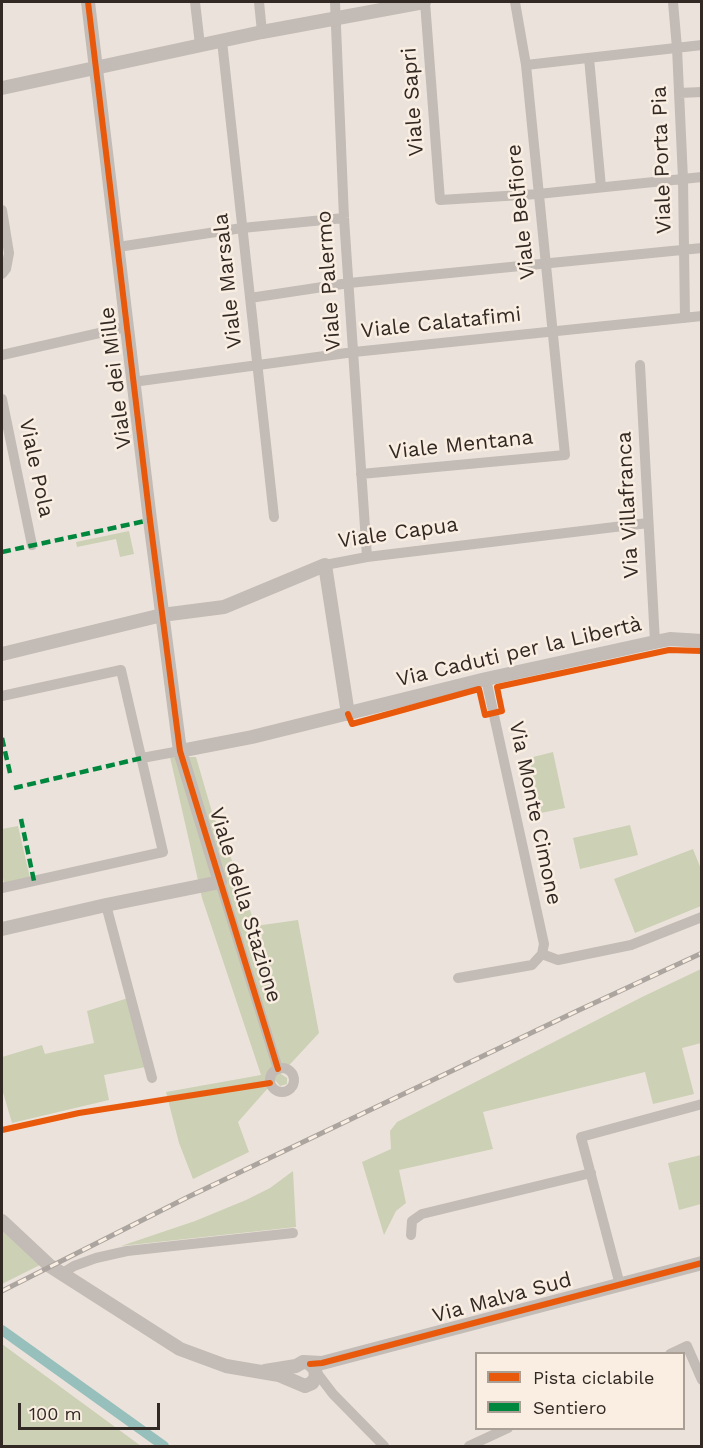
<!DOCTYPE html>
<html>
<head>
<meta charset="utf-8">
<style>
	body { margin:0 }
	#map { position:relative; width:703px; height:1448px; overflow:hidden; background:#ebe3db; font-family:"Work Sans",sans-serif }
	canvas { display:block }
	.frame { position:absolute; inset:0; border:3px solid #332924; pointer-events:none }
	.legend { position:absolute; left:475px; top:1352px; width:210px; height:78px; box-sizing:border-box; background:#f9eee1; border:2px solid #aa9f95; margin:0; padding:8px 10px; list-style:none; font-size:18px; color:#332924 }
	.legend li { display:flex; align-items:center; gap:12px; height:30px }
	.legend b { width:30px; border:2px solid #aa9f95 }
	.scale { position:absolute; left:18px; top:1403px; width:142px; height:27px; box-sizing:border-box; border:3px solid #332924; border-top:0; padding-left:8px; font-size:18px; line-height:21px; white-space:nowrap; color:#332924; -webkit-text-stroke:4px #f9eee1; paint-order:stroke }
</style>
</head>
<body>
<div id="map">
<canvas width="703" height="1448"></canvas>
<div class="frame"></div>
<ul class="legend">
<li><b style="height:8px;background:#e8590c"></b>Pista ciclabile</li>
<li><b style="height:8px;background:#00873e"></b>Sentiero</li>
</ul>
<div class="scale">100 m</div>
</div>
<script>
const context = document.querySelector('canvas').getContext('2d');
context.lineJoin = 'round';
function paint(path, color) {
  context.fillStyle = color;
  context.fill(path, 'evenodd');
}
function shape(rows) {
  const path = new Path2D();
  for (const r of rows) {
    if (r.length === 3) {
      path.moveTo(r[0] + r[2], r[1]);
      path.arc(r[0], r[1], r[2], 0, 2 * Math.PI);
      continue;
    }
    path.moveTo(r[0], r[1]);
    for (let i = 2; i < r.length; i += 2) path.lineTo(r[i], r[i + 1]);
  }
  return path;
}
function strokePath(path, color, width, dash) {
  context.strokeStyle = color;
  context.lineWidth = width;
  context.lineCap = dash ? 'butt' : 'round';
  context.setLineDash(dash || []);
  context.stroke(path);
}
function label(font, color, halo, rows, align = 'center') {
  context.font = font + ' "Work Sans",sans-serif';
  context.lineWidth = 5;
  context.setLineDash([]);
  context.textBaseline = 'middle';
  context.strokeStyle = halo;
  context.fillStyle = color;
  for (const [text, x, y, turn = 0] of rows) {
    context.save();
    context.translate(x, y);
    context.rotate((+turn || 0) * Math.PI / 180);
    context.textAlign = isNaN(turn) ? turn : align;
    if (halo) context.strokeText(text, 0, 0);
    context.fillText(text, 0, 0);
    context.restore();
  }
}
const green = shape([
	[129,531,134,554,120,557,116,539,77,547,76,542],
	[553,752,565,808,541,813,529,758],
	[170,757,196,757,212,812,243,887,255,926,298,920,319,1033,281,1074,287,1078,287,1084,280,1086,275,1080,238,1122,249,1152,193,1179,179,1143,166,1092,261,1075,202,898],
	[630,825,638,855,580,869,573,838],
	[18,826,30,878,4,883,2,873,2,829],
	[693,849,701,869,701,906,635,933,614,879],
	[701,969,701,1043,682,1048,694,1094,653,1104,645,1072,483,1112,493,1149,399,1170,406,1203,396,1211,384,1235,362,1162,391,1149,390,1131,397,1122,642,997],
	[128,998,146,1067,104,1075,109,1100,12,1123,2,1089,2,1057,42,1045,45,1054,94,1043,87,1011],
	[701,1155,701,1204,679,1210,668,1163],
	[293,1171,296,1227,121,1246,195,1221,246,1200,270,1188],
	[2,1230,40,1265,2,1284],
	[2,1344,141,1446,142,1446,2,1446]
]);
const canal = shape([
	[2,1330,164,1446]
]);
const minor = shape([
	[195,2,200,45],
	[259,2,262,32],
	[335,2,344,218,367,557],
	[425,2,440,200,538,194,702,177],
	[673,2,677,48,683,179,685,318],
	[222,41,274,517],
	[589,58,601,187],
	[526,65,702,45],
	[679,93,702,92],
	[2,210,9,253,6,269,2,274],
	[118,247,242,228,344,218],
	[250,298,349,283,702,248],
	[2,355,126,327],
	[640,365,655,642],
	[133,382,354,352,702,316],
	[2,399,32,545],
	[361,474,565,455,526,65,515,2],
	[325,565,367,557,648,523],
	[486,679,544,944,542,954],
	[2,696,121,670,163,852,2,888],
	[142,758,180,751],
	[220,882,278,1069],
	[106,905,152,1078],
	[458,978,532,965,542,954,558,960,631,945,702,917],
	[282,1080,12],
	[411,1235,412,1221,422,1214,591,1173],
	[61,1274,74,1266,96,1258,127,1251,293,1233],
	[620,1285,581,1137,702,1104],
	[670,1354,687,1346,702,1380],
	[317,1373,333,1394,384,1446],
	[469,1446,508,1428]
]);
const tertiary = shape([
	[2,88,262,32,424,2],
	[2,654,162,615,224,607,325,565,348,714],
	[180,751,252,737,486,679,655,642,670,639,702,641],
	[2,929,106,905,220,882,180,751,150,520,88,2],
	[2,1221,50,1266,180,1349,226,1366,279,1375,305,1386,312,1383,316,1377,315,1369,310,1364],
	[265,1371,296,1366,303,1362,322,1363,702,1263]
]);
const rail = shape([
	[2,1291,188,1197,577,1011,702,953]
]);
const quiet = shape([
	[2,552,150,520],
	[2,738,10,773],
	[14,788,142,758],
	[21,819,34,881]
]);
const cycleway = shape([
	[88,2,150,520,180,751,278,1069],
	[348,714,352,724,479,689,485,715,502,711,497,687,669,650,702,651],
	[2,1130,79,1113,270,1083],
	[310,1364,322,1363,702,1263]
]);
const streetNames = [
	["Viale Sapri",413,102,-94],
	["Viale Porta Pia",662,160,-92],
	["Viale Belfiore",521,212,-96],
	["Viale Marsala",228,281,-96],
	["Viale Palermo",329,281,-94],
	["Viale Calatafimi",441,323,-6],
	["Viale dei Mille",116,378,-97],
	["Viale Mentana",461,445,-6],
	["Viale Pola",36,468,78],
	["Via Villafranca",628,505,-93],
	["Viale Capua",398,533,-8],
	["Via Caduti per la Libertà",519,652,-13],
	["Via Monte Cimone",535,813,78],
	["Viale della Stazione",245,905,73],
	["Via Malva Sud",502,1298,-15]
];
paint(green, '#ccd0b4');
strokePath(canal, '#97bfbc', 10);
strokePath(minor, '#c3bbb5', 10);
strokePath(tertiary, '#c3bbb5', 14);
strokePath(rail, '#aba49f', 5);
strokePath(rail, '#f9eee1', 3, [9]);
strokePath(quiet, '#00873e', 4.5, [9, 4.5]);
strokePath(cycleway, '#e8590c', 6);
label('21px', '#332924', '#f9eee1', streetNames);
</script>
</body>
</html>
